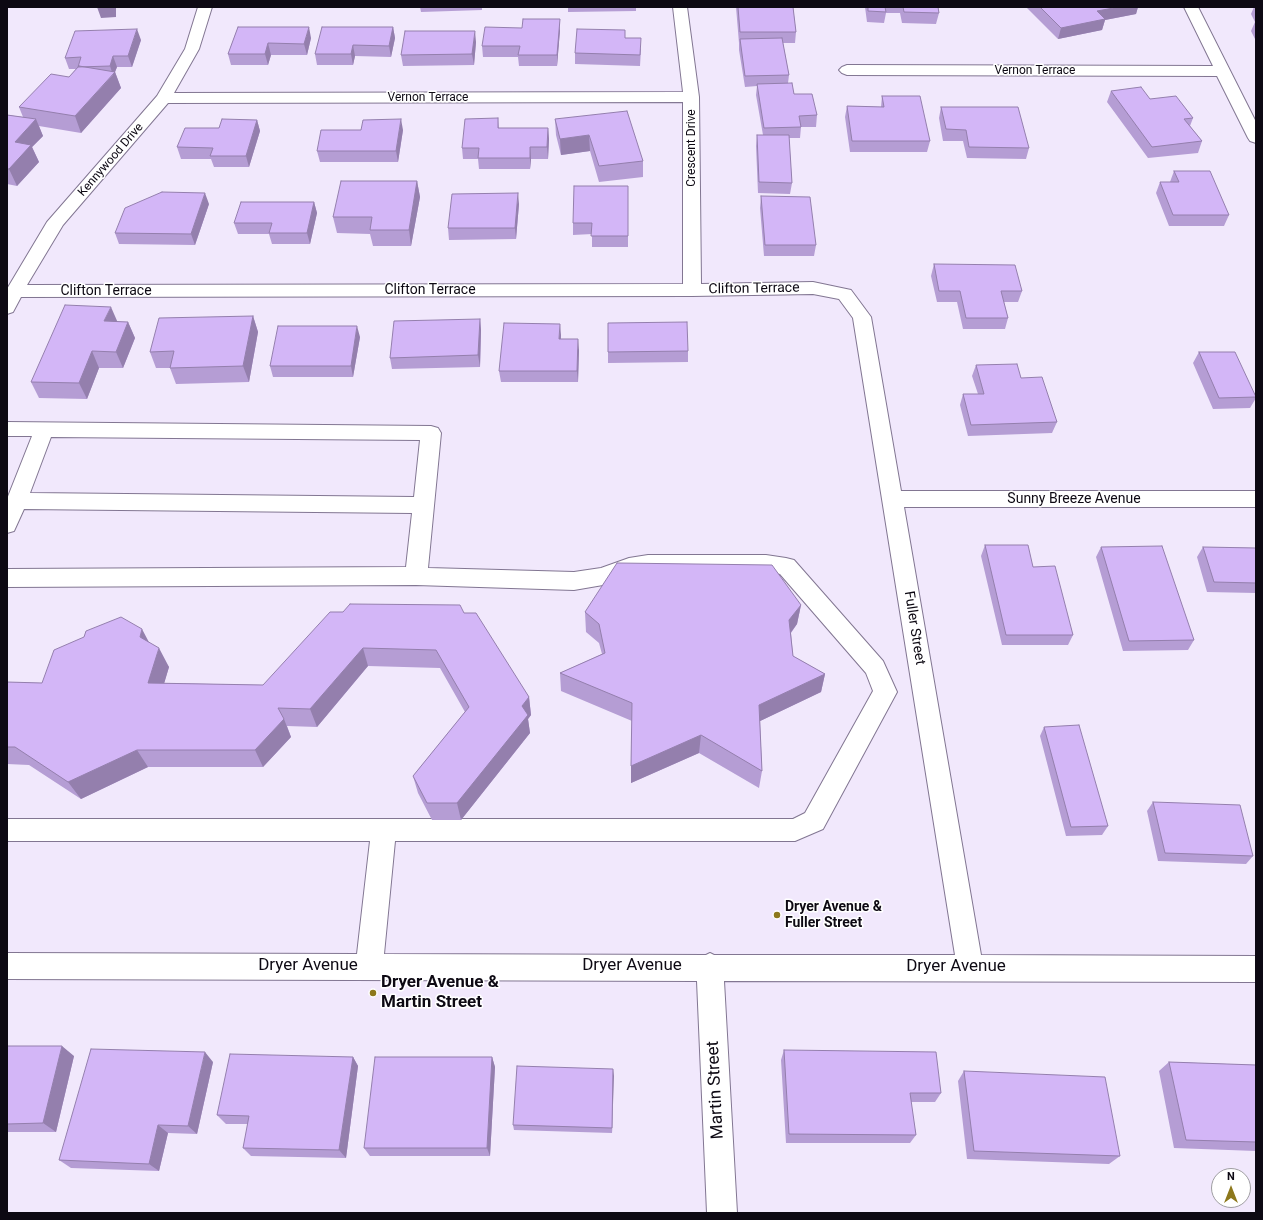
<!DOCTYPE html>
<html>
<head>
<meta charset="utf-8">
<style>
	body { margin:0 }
	#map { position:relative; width:1263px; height:1220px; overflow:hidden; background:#f1e8fc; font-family:Roboto,sans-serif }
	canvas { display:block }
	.frame { position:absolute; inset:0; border:8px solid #0d0913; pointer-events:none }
	.north { position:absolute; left:1211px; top:1168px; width:40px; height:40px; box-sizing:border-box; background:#fff; border:1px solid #9e9da1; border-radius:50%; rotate:0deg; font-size:11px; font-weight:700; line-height:16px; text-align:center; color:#0d0913 }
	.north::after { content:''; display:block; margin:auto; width:14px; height:18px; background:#8d781c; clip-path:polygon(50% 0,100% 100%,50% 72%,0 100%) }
</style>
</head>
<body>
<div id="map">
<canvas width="1263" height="1220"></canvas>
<div class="frame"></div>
<div class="north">N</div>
</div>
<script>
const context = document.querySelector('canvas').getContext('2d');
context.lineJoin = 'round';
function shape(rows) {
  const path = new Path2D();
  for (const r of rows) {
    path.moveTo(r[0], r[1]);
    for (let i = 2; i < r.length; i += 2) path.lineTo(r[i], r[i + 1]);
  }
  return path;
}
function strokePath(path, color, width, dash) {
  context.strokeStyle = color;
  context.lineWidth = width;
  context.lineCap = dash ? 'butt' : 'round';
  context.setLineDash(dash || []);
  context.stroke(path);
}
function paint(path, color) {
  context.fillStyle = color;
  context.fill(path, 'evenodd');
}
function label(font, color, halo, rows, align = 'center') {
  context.font = font + ' Roboto,sans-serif';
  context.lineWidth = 3;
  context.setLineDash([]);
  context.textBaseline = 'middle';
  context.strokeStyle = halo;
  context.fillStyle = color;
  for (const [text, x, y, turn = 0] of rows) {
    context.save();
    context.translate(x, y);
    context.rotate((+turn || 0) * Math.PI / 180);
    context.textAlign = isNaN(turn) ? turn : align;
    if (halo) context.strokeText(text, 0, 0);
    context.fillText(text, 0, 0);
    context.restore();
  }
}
const minor = shape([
	[198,7,212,7,199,49,174,93,683,92,673,7,687,7,699,97,701,284,813,282,851,290,871,317,901,491,1256,491,1256,507,904,507,981,955,1256,956,1256,982,724,981,737,1213,707,1213,697,981,7,979,7,953,357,954,370,841,7,841,7,819,793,819,805,813,873,691,866,673,780,574,766,571,648,571,631,574,603,585,574,590,416,585,7,587,7,569,406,567,412,513,24,509,14,531,7,533,7,499,32,436,7,436,7,422,431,426,438,428,441,433,428,568,574,572,601,568,629,558,648,555,766,555,786,558,794,560,883,661,897,692,823,829,795,841,395,841,384,954,706,955,710,953,714,955,955,955,853,318,839,299,813,294,692,296,21,297,13,312,7,314,7,289,47,222,157,96,185,49,198,7],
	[683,102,683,284,27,285,63,225,168,103,683,102],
	[51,437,420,440,414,497,30,493,51,437],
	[1184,7,1198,7,1256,122,1256,143,1250,141,1248,138,1217,76,847,75,842,73,839,70,842,67,847,65,1213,66,1184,7]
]);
const wall = shape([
	[420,7,482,7,482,10,421,12],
	[490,7,525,7,525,8,490,8],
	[568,7,636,7,636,11,568,12],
	[736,7,793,7,796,32,795,43,783,43,789,75,788,83,794,94,817,115,816,127,801,127,800,138,789,138,792,183,790,194,758,193,756,146,757,135,763,135,756,95,757,86,745,87,739,50,739,43],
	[865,7,938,7,939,13,936,24,902,23,900,13,886,13,884,23,867,22],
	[1027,7,1138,7,1136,14,1105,20,1102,30,1058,39,1027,8],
	[1254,7,1256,7,1256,41,1251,31,1255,22,1251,14],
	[238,27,311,38,307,55,271,55,268,65,231,65,228,54],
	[393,27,395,38,391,57,355,56,353,65,317,65,315,54],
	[560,30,557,66,519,66,518,57,483,57,482,46],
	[625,30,625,38,641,49,640,66,575,64,575,53],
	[141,40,132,67,117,67,115,72,121,88,81,133,39,126,43,136,32,147,39,162,17,186,7,184,7,115,23,117,19,107,69,77,76,69,69,69,65,58],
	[476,42,474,65,403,66,401,55],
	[1111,91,1150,99,1193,118,1190,126,1202,141,1198,153,1148,158,1107,102],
	[882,96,930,141,927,152,850,152,845,117,847,106,881,107],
	[941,107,1029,148,1026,159,967,158,963,141,943,141,939,118],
	[498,118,499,128,548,128,549,139,548,159,531,159,530,169,479,169,478,159,463,159,462,148],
	[555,119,643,161,643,177,599,182,590,151,561,155,556,135],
	[257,120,260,131,249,167,214,167,211,159,181,159,177,147,219,128],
	[361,130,403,130,398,162,320,162,317,151],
	[1174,171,1229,215,1224,226,1169,226,1156,193,1160,182,1170,182],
	[417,181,420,197,411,246,373,246,370,234,337,233,333,217],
	[628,186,628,247,592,247,592,234,573,235,573,223],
	[761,196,816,245,814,256,764,256,760,208],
	[314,202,317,213,310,244,272,244,269,234,238,234,234,223],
	[209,204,195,245,119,244,115,233],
	[519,204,516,239,449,240,448,228],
	[934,264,1022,291,1018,302,1004,302,1008,318,1005,329,963,329,957,302,937,302,931,276],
	[253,316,258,332,249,382,176,384,170,368,156,368,150,352],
	[480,319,481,330,480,367,392,369,390,358],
	[117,322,128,322,135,338,123,368,99,368,87,399,39,398,31,382],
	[608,323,688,351,688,362,608,363],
	[561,335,561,339,579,350,578,382,501,382,499,371],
	[360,337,353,377,273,377,270,366],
	[1199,352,1256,396,1256,398,1250,408,1213,409,1193,363],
	[976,365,1021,378,1057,422,1052,433,968,436,960,405,963,394,978,394,972,376],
	[985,545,1033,567,1073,635,1068,645,1002,645,981,556],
	[1101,547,1194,640,1188,650,1123,651,1096,557],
	[1203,547,1256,548,1256,593,1207,592,1197,557],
	[801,605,797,624,791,633,793,656,825,674,821,692,760,721,762,771,759,788,699,753,631,783,632,721,561,691,560,673,602,654,599,643,586,632,585,612],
	[343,612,464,613,529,697,531,715,528,719,530,733,461,820,432,820,418,793,413,776,465,712,440,668,368,666,317,727,287,726,291,737,263,767,148,767,81,799,29,765,7,764,7,682,42,683,148,642,169,667,164,683,263,685],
	[1044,727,1108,826,1102,835,1066,836,1040,736],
	[1153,802,1253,856,1246,864,1158,861,1147,811],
	[7,1046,74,1056,56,1132,7,1132],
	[784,1050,941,1093,935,1102,911,1102,916,1135,910,1143,786,1143,781,1060],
	[353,1057,358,1066,346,1158,251,1156,243,1148,248,1124,226,1124,217,1115],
	[492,1057,495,1067,490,1156,370,1156,364,1148],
	[213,1062,197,1134,168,1133,159,1171,71,1168,59,1160],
	[1169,1062,1256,1065,1256,1151,1174,1148,1159,1071],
	[613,1069,612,1133,514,1130,513,1125],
	[964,1071,1120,1156,1109,1164,967,1159,958,1081]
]);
const shadedWall = shape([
	[97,7,121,7,116,8,116,17,101,18],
	[1119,7,1138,7,1136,14,1105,20,1102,30,1058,39,1061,28,1097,11],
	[560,19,560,30,557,66,557,55],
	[309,27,311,38,307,55,304,44],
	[393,27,395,38,391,57,389,46],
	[137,29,141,40,132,67,128,56],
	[475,31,476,42,474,65,472,54],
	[268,43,271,55,268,65,265,54],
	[353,45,355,56,353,65,351,54],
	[113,56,117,67,115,72,121,88,81,133,75,116,113,75,110,66],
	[36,119,43,136,32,147,39,162,17,186,9,169,15,142],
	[401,119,403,130,398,162,396,151],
	[257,120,260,131,249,167,246,156],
	[548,128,549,139,548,159,547,147],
	[589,135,590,151,561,155,560,139],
	[530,147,531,159,530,169],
	[417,181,420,197,411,246,409,230],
	[205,193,209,204,195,245,191,234],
	[518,193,519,204,516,239,515,228],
	[314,202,317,213,310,244,307,233],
	[111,307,118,323,104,321],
	[253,316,258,332,249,382,243,366],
	[480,319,481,330,480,367,478,355],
	[128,322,135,338,123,368,116,352],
	[560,324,561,335,560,350,559,339],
	[357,326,360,337,353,377,351,366],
	[578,339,579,350,578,382,577,371],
	[92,351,99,368,87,399,79,383],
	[801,605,797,624,786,639,789,620],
	[142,629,152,648,140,637],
	[159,648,169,667,159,701,148,683],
	[363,648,368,666,317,727,310,709],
	[825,674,821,692,756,723,759,705],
	[529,697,531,715,528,719,530,733,461,820,457,803,522,706],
	[284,719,291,737,263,767,255,750],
	[701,735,699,753,631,783,631,766],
	[137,750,148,767,81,799,68,782],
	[62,1046,74,1056,56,1132,43,1123],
	[205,1052,213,1062,197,1134,188,1126],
	[353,1057,358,1066,346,1158,339,1150],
	[492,1057,495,1067,490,1156,487,1148],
	[613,1069,614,1076,612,1133,612,1128],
	[158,1125,168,1133,159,1171,149,1164]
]);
const building = shape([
	[738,7,793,7,796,32,740,32,738,7],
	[868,7,885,7,886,12,868,11,868,7],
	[903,7,938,7,939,13,904,12,903,7],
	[1040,7,1119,7,1097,11,1105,19,1061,28,1040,7],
	[523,19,560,19,557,55,518,55,520,46,482,46,485,27,522,28,523,19],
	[238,27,309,27,304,44,268,43,265,54,228,54,238,27],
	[322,27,393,27,389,46,353,45,351,54,315,54,322,27],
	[137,29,128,56,113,56,110,66,78,67,81,57,65,58,75,31,137,29],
	[577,29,625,30,625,38,641,38,640,55,575,53,577,29],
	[405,31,475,31,472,54,401,55,405,31],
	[782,38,789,75,745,76,740,39,782,38],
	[79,66,115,72,75,116,19,107,51,74,69,77,79,66],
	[792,83,794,94,812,94,817,115,799,116,801,127,764,128,757,84,792,83],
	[1141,87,1150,99,1176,96,1193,118,1184,119,1202,141,1152,147,1111,91,1141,87],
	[882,96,920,96,930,141,852,141,847,106,884,107,882,96],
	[941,107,1018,107,1029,148,969,147,966,130,946,129,941,107],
	[627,111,643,161,599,166,589,135,560,139,555,119,627,111],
	[7,115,36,119,15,142,31,145,9,169,7,169,7,115],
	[498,118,498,128,548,128,547,147,530,147,530,158,478,158,479,148,462,148,465,119,498,118],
	[222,119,257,120,246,156,210,156,213,148,177,147,185,128,219,128,222,119],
	[401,119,396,151,317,151,321,130,361,130,363,120,401,119],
	[757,135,789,135,792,183,759,182,757,135],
	[1174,171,1210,171,1229,215,1173,215,1160,182,1179,182,1174,171],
	[341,181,417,181,409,230,370,230,372,217,333,217,341,181],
	[574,186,628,186,628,236,591,236,592,223,573,223,574,186],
	[162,192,205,193,191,234,115,233,125,208,162,192],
	[518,193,515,228,448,228,452,194,518,193],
	[761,196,810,197,816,245,765,245,761,196],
	[241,202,314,202,307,233,269,233,272,223,234,223,241,202],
	[934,264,1015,265,1022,291,1001,291,1008,318,966,318,960,291,939,291,934,264],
	[65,305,111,307,104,321,128,322,116,352,92,351,79,383,31,382,65,305],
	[253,316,243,366,170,368,174,351,150,352,159,318,253,316],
	[480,319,478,355,390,358,394,321,480,319],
	[687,322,688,351,608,352,608,323,687,322],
	[504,323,560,324,559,339,578,339,577,371,499,371,504,323],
	[278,326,357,326,351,366,270,366,278,326],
	[1199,352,1235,352,1256,397,1219,398,1199,352],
	[1017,364,1021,378,1042,377,1057,422,971,425,963,394,984,394,976,365,1017,364],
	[985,545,1028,545,1033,567,1055,566,1073,635,1006,635,985,545],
	[1162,546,1194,640,1129,641,1101,547,1162,546],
	[1203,547,1256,548,1256,583,1214,582,1203,547],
	[617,563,772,565,801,605,789,620,793,656,825,674,759,705,762,771,701,735,631,766,632,703,560,673,605,653,599,624,585,612,617,563],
	[350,604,460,605,464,613,476,613,529,697,522,706,528,715,457,803,427,803,413,776,469,707,436,650,363,648,310,709,278,708,284,719,255,750,137,750,68,782,15,747,7,747,7,682,42,683,54,650,84,637,86,631,121,617,142,629,140,637,159,648,148,683,263,685,330,612,343,612,350,604],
	[1079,725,1108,826,1071,827,1044,727,1079,725],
	[1153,802,1240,805,1253,856,1165,853,1153,802],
	[7,1046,62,1046,43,1123,7,1124,7,1046],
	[91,1049,205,1052,188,1126,158,1125,149,1164,59,1160,91,1049],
	[784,1050,936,1052,941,1093,910,1093,916,1135,789,1134,784,1050],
	[230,1054,353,1057,339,1150,243,1148,249,1116,217,1115,230,1054],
	[375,1057,492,1057,487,1148,364,1148,375,1057],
	[1169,1062,1256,1065,1256,1142,1186,1140,1169,1062],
	[517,1066,613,1069,612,1128,513,1125,517,1066],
	[964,1071,1105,1077,1120,1156,974,1151,964,1071]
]);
const markers = [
	[777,915,4,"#8d781c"],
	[373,993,4,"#8d781c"]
];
const farStreetnames = [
	["Vernon Terrace",1035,71],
	["Vernon Terrace",428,98],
	["Crescent Drive",692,148,-90],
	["Kennywood Drive",111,160,-49]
];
const streetNames = [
	["Clifton Terrace",754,289,-1],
	["Clifton Terrace",430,290],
	["Clifton Terrace",106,291],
	["Sunny Breeze Avenue",1074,499],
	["Fuller Street",914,628,81]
];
const poiNames = [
	["Dryer Avenue &",785,907],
	["Fuller Street",785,923]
];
const nearStreetnames = [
	["Dryer Avenue",308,966],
	["Dryer Avenue",632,966],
	["Dryer Avenue",956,967],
	["Martin Street",716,1090,-93]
];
const nearPoinames = [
	["Dryer Avenue &",381,983],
	["Martin Street",381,1003]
];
strokePath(minor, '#827692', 2);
paint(minor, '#fff');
paint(wall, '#b59dd4');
paint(shadedWall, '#947fad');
paint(building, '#d3b6f7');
strokePath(building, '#947fad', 1);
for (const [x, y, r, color] of markers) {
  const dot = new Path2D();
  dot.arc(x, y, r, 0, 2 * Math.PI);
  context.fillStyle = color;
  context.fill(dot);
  strokePath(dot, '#fff', 1.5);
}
label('12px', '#0d0913', '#fff', farStreetnames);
label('14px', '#0d0913', '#fff', streetNames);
label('bold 14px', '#0d0913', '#fff', poiNames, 'left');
label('17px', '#0d0913', '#fff', nearStreetnames);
label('bold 17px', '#0d0913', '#fff', nearPoinames, 'left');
</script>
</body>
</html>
